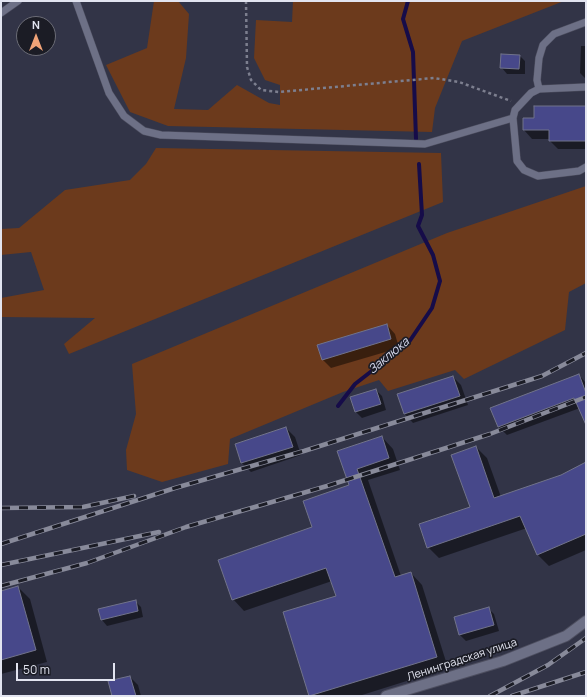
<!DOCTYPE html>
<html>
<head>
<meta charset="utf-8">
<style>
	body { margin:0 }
	#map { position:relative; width:587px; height:697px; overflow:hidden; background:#323447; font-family:Manrope,sans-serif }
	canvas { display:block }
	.frame { position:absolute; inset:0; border:2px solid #e2e4f0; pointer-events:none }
	.north { position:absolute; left:16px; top:16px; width:40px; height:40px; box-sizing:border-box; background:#1b1c25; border:1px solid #6b6c76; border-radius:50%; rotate:0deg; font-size:11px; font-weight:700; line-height:16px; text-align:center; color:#e2e4f0 }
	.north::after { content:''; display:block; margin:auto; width:14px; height:18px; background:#f0a378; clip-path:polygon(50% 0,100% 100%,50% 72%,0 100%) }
	.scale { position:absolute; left:16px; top:663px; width:99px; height:18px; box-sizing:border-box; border:2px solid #e2e4f0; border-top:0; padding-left:5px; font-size:12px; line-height:14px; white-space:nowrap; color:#e2e4f0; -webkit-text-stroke:3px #1b1c25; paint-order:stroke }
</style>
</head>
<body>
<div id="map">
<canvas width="587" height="697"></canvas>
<div class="frame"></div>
<div class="north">N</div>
<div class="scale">50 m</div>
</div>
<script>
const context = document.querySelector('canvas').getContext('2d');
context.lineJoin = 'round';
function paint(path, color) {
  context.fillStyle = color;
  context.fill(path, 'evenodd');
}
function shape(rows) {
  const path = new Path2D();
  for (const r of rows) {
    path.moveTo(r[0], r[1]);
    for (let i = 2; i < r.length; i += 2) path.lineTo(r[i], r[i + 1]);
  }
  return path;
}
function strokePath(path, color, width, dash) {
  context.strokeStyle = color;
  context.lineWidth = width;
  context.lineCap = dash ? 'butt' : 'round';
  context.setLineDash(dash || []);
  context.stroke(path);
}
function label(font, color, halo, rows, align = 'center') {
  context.font = font + ' Manrope,sans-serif';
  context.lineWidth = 3.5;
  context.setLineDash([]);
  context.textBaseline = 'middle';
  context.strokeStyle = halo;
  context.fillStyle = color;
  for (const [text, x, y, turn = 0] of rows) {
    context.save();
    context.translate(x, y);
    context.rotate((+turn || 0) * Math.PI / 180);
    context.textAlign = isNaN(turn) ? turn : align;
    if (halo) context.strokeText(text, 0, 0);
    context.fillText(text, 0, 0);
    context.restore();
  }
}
const green = shape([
	[154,1,178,1,189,14,186,58,174,109,208,110,237,85,269,103,280,105,280,85,265,80,254,58,256,20,292,22,293,1,564,1,462,41,435,108,432,132,168,126,130,112,106,65,147,48],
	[156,148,441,153,443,202,69,354,64,344,95,318,1,317,1,298,44,290,31,252,1,255,1,229,19,228,65,190,130,180,146,164],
	[586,186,586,283,569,292,565,330,464,379,455,370,388,391,379,380,343,392,230,439,228,464,162,482,127,470,126,450,136,414,132,364,447,233]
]);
const shadow = shape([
	[581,46,586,46,586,79,580,73],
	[519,55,525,61,525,74,507,74,502,68],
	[586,107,586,149,558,149,550,141,550,139,532,139,524,130,535,119],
	[387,325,395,334,399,348,331,368,323,360],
	[579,375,586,383,586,422,580,408,507,435,498,426],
	[453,377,461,385,468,405,413,423,405,414,398,395],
	[376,390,382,396,386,410,362,418,356,412,351,398],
	[286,428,295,437,301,455,251,472,242,463,236,445],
	[382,437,393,449,400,470,368,480,401,576,411,573,422,585,448,668,359,696,311,696,284,613,337,596,332,581,244,611,233,599,313,528,350,486,339,452],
	[476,447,487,458,501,497,562,476,586,463,586,550,549,566,538,555,527,528,439,558,428,547,471,508],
	[18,587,30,599,47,662,1,674,1,592],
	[135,601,141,607,143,617,107,626,102,620],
	[488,608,494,614,499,631,466,641,460,635,455,617],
	[130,677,138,685,141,696,113,696]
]);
const stream = shape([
	[408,1,403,19,413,52,416,139],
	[338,406,355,384,409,342,432,308,440,281,433,255,418,226,422,215,419,164]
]);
const building = shape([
	[501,54,520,55,519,69,500,68,501,54],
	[534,106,586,106,586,141,549,141,549,130,523,130,523,118,534,118,534,106],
	[387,324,391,339,322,360,317,345,387,324],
	[579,374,586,393,586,425,574,398,498,427,490,408,579,374],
	[453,376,460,396,404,414,397,394,453,376],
	[376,389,381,404,355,412,350,397,376,389],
	[286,427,293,447,241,463,235,444,286,427],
	[382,436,389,458,357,469,395,577,411,572,437,657,309,696,283,612,336,596,326,568,232,600,218,560,312,527,303,501,349,485,337,451,382,436],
	[476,446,494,498,561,475,586,462,586,534,537,555,520,516,427,548,419,524,470,507,451,455,476,446],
	[18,586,36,650,1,660,1,591,18,586],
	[136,600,138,611,101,620,98,609,136,600],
	[489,607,494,625,459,635,454,617,489,607],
	[130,676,136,696,112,696,108,681,130,676]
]);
const path = shape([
	[246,1,247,67,251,80,261,90,279,92,434,78,459,82,511,101]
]);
const lane = shape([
	[76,1,109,93,124,116,144,131,161,135,425,144,513,118],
	[1,13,18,1],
	[586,87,539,89,531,93,515,110,513,118,517,161,524,170,538,176,579,171,586,167],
	[539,89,537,80,539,58,543,45,554,34,586,22]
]);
const street = shape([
	[386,696,503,661,566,636,586,621]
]);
const rail = shape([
	[1,508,83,507,134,496],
	[1,544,175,488,304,451,542,376,586,353],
	[1,565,159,532],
	[1,586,87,563,186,527,327,486,490,434,586,397],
	[490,696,548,665,586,638],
	[512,696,586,672]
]);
const streetNames = [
	["Ленинградская улица",462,660,-18]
];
const waterNames = [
	["Заклюка",389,356,-40]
];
paint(green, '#6c3a1c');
paint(shadow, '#0007');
strokePath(stream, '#160c49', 4);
paint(building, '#47488a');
strokePath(building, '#71738a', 1);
strokePath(lane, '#4e4f60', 8);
strokePath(street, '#4e4f60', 12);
strokePath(path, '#7d7f8f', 2.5, [3, 3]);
strokePath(lane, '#6d7086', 7);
strokePath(street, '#6d7086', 10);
strokePath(rail, '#888a9a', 4.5);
strokePath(rail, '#1b1c25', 3, [9]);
label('11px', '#e2e4f0', '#1b1c25', streetNames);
label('italic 12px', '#d9dcf0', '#1b1c25', waterNames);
</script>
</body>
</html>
